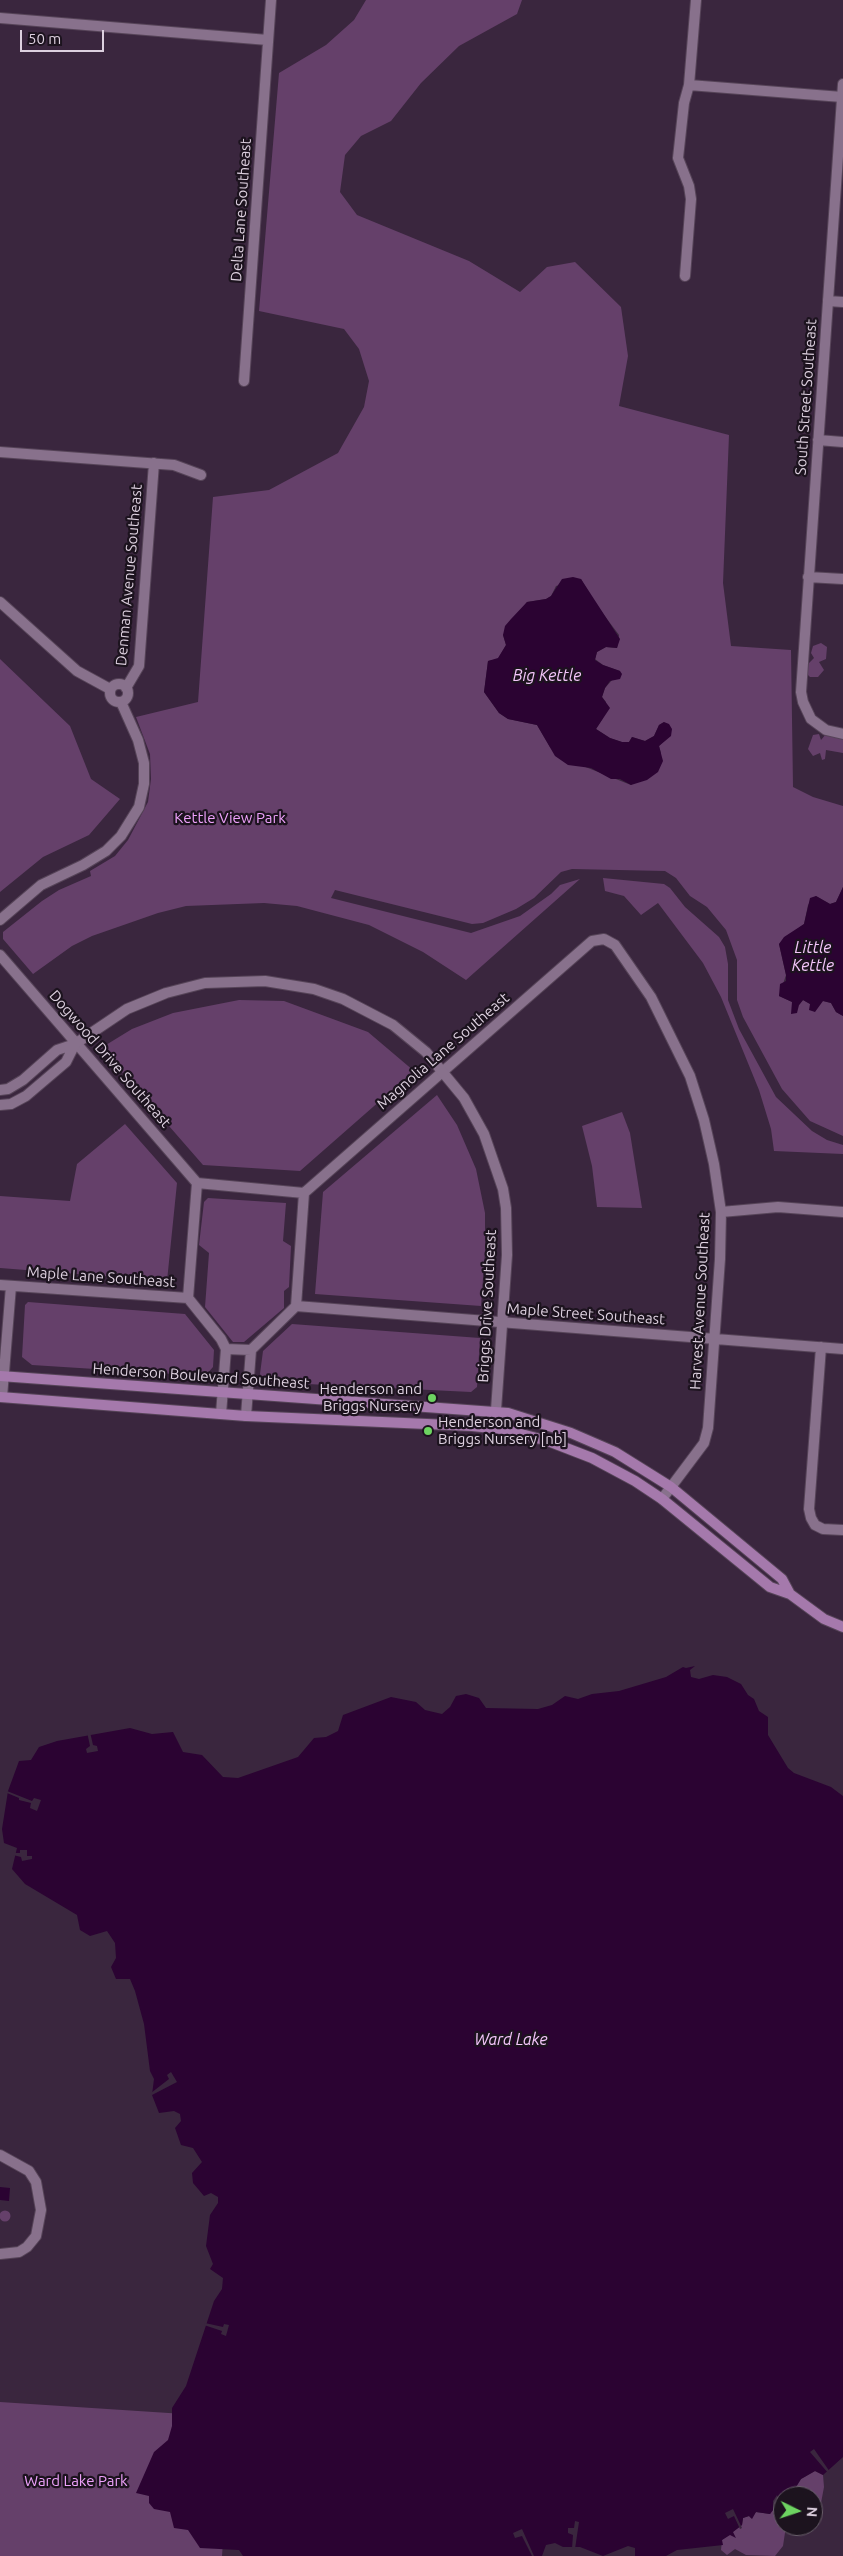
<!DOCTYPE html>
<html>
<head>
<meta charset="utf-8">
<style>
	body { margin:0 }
	#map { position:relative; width:843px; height:2556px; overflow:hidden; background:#3a263e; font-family:Ubuntu,sans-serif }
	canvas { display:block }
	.north { position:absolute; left:773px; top:2486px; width:50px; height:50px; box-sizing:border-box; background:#1c131e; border:1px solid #695f6b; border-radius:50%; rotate:94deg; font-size:14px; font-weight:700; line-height:20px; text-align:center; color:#ddd0df }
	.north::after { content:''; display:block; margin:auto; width:18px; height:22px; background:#6dd361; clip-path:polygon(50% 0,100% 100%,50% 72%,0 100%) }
	.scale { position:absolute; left:20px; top:30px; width:84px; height:22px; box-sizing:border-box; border:2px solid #ddd0df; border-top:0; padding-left:6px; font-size:15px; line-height:18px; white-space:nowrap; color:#ddd0df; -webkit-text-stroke:4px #1c131e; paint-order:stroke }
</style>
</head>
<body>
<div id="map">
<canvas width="843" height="2556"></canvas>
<div class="north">N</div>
<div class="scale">50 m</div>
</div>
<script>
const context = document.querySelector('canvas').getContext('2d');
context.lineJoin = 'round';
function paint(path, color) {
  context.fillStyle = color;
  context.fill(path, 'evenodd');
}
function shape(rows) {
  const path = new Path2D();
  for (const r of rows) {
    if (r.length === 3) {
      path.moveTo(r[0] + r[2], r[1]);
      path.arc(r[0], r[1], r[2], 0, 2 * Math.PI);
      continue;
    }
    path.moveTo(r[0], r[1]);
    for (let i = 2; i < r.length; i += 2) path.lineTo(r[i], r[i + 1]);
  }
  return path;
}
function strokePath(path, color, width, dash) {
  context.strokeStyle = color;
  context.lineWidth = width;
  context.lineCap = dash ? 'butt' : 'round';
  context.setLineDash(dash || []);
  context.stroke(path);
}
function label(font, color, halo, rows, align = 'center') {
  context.font = font + ' Ubuntu,sans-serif';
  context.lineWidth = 4.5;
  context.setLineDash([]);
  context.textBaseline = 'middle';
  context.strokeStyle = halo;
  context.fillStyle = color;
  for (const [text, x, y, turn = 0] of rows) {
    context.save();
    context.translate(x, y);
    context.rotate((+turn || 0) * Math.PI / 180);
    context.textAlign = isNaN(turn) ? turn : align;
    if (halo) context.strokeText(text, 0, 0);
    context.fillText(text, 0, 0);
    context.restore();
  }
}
const green = shape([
	[366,0,522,0,517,14,459,46,421,83,391,121,361,136,345,155,340,192,357,215,469,261,520,292,547,267,575,262,621,307,628,356,619,406,729,435,723,583,731,646,791,650,793,787,813,797,843,806,843,887,836,902,830,904,816,896,808,905,804,924,779,944,786,975,779,996,799,1005,803,1000,810,1004,823,1001,831,1003,836,1012,843,1016,843,1136,810,1121,782,1089,743,1017,737,1000,737,960,726,930,707,907,690,896,676,878,665,871,572,869,561,872,534,898,516,909,483,923,472,924,335,890,331,898,471,933,520,916,551,894,560,885,580,879,466,980,423,952,369,925,297,906,264,903,186,906,158,913,92,936,72,946,33,974,3,939,3,932,42,901,59,890,91,876,90,871,115,856,128,840,148,802,151,779,150,754,136,717,198,702,213,497,269,490,338,453,364,407,369,381,359,349,344,329,259,311,279,73,326,45,354,20],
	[581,579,595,603,619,635,617,648,606,647,597,652,595,659,603,665,620,671,605,688,602,697,606,702,603,718,596,729,610,738,622,742,629,742,632,737,645,741,654,736,659,725,664,722,666,739,659,746,661,753,631,785,583,766,550,747,537,725,508,719,499,713,484,692,488,661,498,659,506,645,503,635,527,602,546,599,551,596,556,586],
	[821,643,827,647,826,659,819,662,824,670,818,677,810,677,806,673,808,664,814,658,811,653,813,646],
	[0,659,70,726,91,779,120,799,89,835,43,857,0,892],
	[819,734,821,740,826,734,843,739,843,753,826,750,825,759,822,760,820,753,813,756,808,749,813,735],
	[603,878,664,884,670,888,685,907,719,937,725,947,728,964,728,1000,739,1029,776,1097,812,1131,827,1140,843,1145,843,1154,774,1151,771,1129,759,1090,721,997,703,963,658,903,641,915,624,896,605,891],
	[239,1000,284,1001,368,1032,414,1071,300,1171,203,1165,101,1048,132,1029,173,1013],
	[437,1095,457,1125,476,1169,485,1213,485,1251,481,1306,315,1294,323,1192],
	[622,1112,630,1133,642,1208,597,1207,592,1166,582,1126],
	[125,1124,177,1183,167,1281,0,1268,0,1196,70,1201,77,1164],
	[208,1198,286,1203,283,1241,291,1246,289,1287,284,1291,284,1308,244,1342,233,1342,205,1307,209,1253,199,1245,204,1202],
	[28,1302,185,1314,214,1350,213,1367,205,1376,32,1365,22,1357,25,1305],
	[292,1324,480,1338,477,1387,471,1392,266,1382,260,1374,263,1351],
	[5,2216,5.5],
	[0,2402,184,2414,223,2542,222,2556,0,2556],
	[815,2471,823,2475,824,2487,821,2503,813,2510,813,2496,784,2496,787,2491,796,2487,801,2479],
	[783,2497,783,2526,786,2526,783,2546,775,2556,746,2555,735,2549,727,2555,721,2550,722,2540,742,2525,743,2518,749,2516,751,2518,756,2512,770,2514]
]);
const water = shape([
	[573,577,581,579,620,639,617,648,606,647,597,652,595,660,603,665,620,671,622,674,620,679,610,681,605,688,602,697,610,708,596,729,610,738,622,742,629,742,632,737,645,741,654,736,659,725,664,722,669,724,672,729,671,736,659,746,663,761,658,772,647,780,631,785,620,779,611,779,591,768,568,765,555,756,537,725,508,719,499,713,484,692,488,661,498,658,506,645,503,635,505,626,511,619,527,602,546,599,551,596,562,579],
	[843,887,843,1016,836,1012,831,1003,823,1001,815,1012,809,1010,810,1004,803,1000,799,1005,797,1013,791,1014,792,1002,779,996,780,984,786,981,786,975,779,944,784,937,804,924,810,898,816,896,830,904,836,902],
	[695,1666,690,1670,691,1677,699,1679,713,1675,727,1677,741,1684,748,1695,754,1699,759,1711,768,1717,768,1735,788,1768,794,1773,831,1787,843,1796,843,2457,823,2475,815,2471,801,2479,796,2487,787,2491,780,2502,777,2495,773,2501,773,2510,770,2514,756,2512,752,2519,749,2516,743,2518,742,2525,733,2532,736,2538,730,2535,722,2540,723,2545,677,2550,666,2556,635,2556,635,2548,628,2546,603,2556,580,2547,563,2547,555,2543,546,2545,542,2556,243,2556,239,2550,200,2548,188,2530,174,2528,170,2512,154,2509,149,2503,149,2496,136,2493,154,2452,168,2440,172,2426,172,2408,186,2386,214,2301,222,2289,223,2278,210,2269,213,2264,206,2246,210,2215,218,2203,218,2197,211,2193,204,2196,193,2183,192,2173,202,2162,193,2148,181,2145,175,2128,181,2121,180,2114,174,2111,159,2113,152,2095,154,2079,150,2071,144,2024,135,1991,130,1979,116,1979,111,1967,116,1958,115,1943,107,1931,90,1936,80,1930,77,1915,25,1884,12,1869,17,1848,4,1843,2,1829,8,1791,19,1761,31,1760,39,1747,57,1741,130,1728,152,1734,173,1732,183,1752,202,1755,223,1777,238,1778,298,1757,314,1738,326,1737,338,1731,343,1715,391,1697,416,1702,425,1710,442,1714,450,1707,456,1696,466,1694,479,1698,486,1708,538,1709,552,1705,565,1696,578,1699,592,1694,619,1691,666,1677,683,1667,686,1668],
	[0,2187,10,2188,9,2201,0,2200]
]);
const pier = shape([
	[87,1732,90,1732,93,1745,97,1746,98,1751,87,1753,86,1749,90,1746],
	[7,1791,32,1801,34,1798,41,1800,37,1811,30,1808,31,1803,19,1800,19,1798,7,1793],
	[20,1850,27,1850,27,1856,32,1856,32,1859,22,1861,21,1857,13,1855,13,1853,20,1853],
	[171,2072,177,2082,152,2095,151,2093,169,2079,167,2075],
	[205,2323,223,2327,224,2324,229,2325,226,2336,221,2334,222,2331,204,2325],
	[814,2449,830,2472,829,2474,810,2452],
	[733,2509,742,2528,740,2529,734,2516,728,2519,725,2513],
	[575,2521,579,2522,575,2549,572,2548,573,2535,568,2533,568,2528,574,2528],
	[522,2529,534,2556,532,2556,522,2536,515,2538,513,2533]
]);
const minor = shape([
	[0,18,268,40],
	[689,85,842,97],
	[685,276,691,199,689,186,678,158,684,103,689,85,696,0],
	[828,301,801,692,803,702,811,719,826,730,843,734],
	[244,381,271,0],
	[818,440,843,442],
	[0,452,174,465,201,475],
	[808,577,843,579],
	[0,602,77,671,110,689],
	[119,693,9],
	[126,688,139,666,154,463],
	[0,920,41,885,83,865,106,851,121,836,139,807,144,784,144,763,138,740,121,702],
	[0,955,197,1183],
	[197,1183,188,1298,221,1339,226,1349,221,1414],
	[197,1183,304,1193],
	[304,1193,592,941,604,939,615,945,651,997,690,1076,704,1120,714,1164,721,1212,720,1259,708,1428,704,1443,662,1499],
	[721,1212,778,1207,843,1212],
	[0,1285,188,1298],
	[296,1306,843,1349],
	[821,1347,809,1509,811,1518,815,1525,823,1529,843,1530],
	[226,1349,251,1350,296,1306,304,1193],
	[2,1397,11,1286],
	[246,1416,251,1350],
	[0,2155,29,2171,36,2182,41,2210,36,2236,27,2247,19,2252,0,2254]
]);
const tertiary = shape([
	[843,84,828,301,843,302],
	[0,1090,8,1089,23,1080,57,1050,75,1044,127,1009,166,993,205,983,265,981,314,989,343,999,393,1025,426,1052,464,1098,484,1134,503,1189,506,1208,507,1255,496,1410,492,1428],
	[0,1105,11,1104,26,1096,66,1062,75,1044]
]);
const secondary = shape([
	[0,1376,508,1413,571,1433,615,1452,671,1487,782,1579,790,1594],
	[0,1397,246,1416,472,1426,502,1429,548,1441,592,1458,635,1481,662,1499,770,1587,790,1594,824,1619,843,1627]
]);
const markers = [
	[432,1398,5,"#6dd361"],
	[428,1431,5,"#6dd361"]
];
const streetNames = [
	["Delta Lane Southeast",241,210,-86],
	["South Street Southeast",806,397,-86],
	["Denman Avenue Southeast",129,575,-85],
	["Magnolia Lane Southeast",443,1051,-41],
	["Dogwood Drive Southeast",110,1059,49],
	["Maple Lane Southeast",101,1277,4],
	["Harvest Avenue Southeast",700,1301,-87],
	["Briggs Drive Southeast",487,1306,-87],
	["Maple Street Southeast",586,1314,4],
	["Henderson Boulevard Southeast",201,1376,4]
];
const parkNames = [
	["Kettle View Park",230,818],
	["Ward Lake Park",76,2481]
];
const poiNames = [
	["Henderson and",422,1389],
	["Briggs Nursery",422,1406],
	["Henderson and",438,1422,"left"],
	["Briggs Nursery [nb]",438,1439,"left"]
];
const waterNames = [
	["Big Kettle",547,676],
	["Little",813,948],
	["Kettle",813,966],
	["Ward Lake",511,2040]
];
paint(green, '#65406a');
paint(water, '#2b0332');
paint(pier, '#3a263e');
strokePath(minor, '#564458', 12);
strokePath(tertiary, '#564458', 12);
strokePath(secondary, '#564458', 12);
strokePath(minor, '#88718c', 10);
strokePath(tertiary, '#88718c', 10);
strokePath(secondary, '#a579ac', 10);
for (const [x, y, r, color] of markers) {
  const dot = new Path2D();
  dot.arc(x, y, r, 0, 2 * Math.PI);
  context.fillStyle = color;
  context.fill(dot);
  strokePath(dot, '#1c131e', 2);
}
label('15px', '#ddd0df', '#1c131e', streetNames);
label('15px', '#efa2fc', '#1c131e', parkNames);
label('15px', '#ddd0df', '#1c131e', poiNames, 'right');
label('italic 16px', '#f4c6fb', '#1c131e', waterNames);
</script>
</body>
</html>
